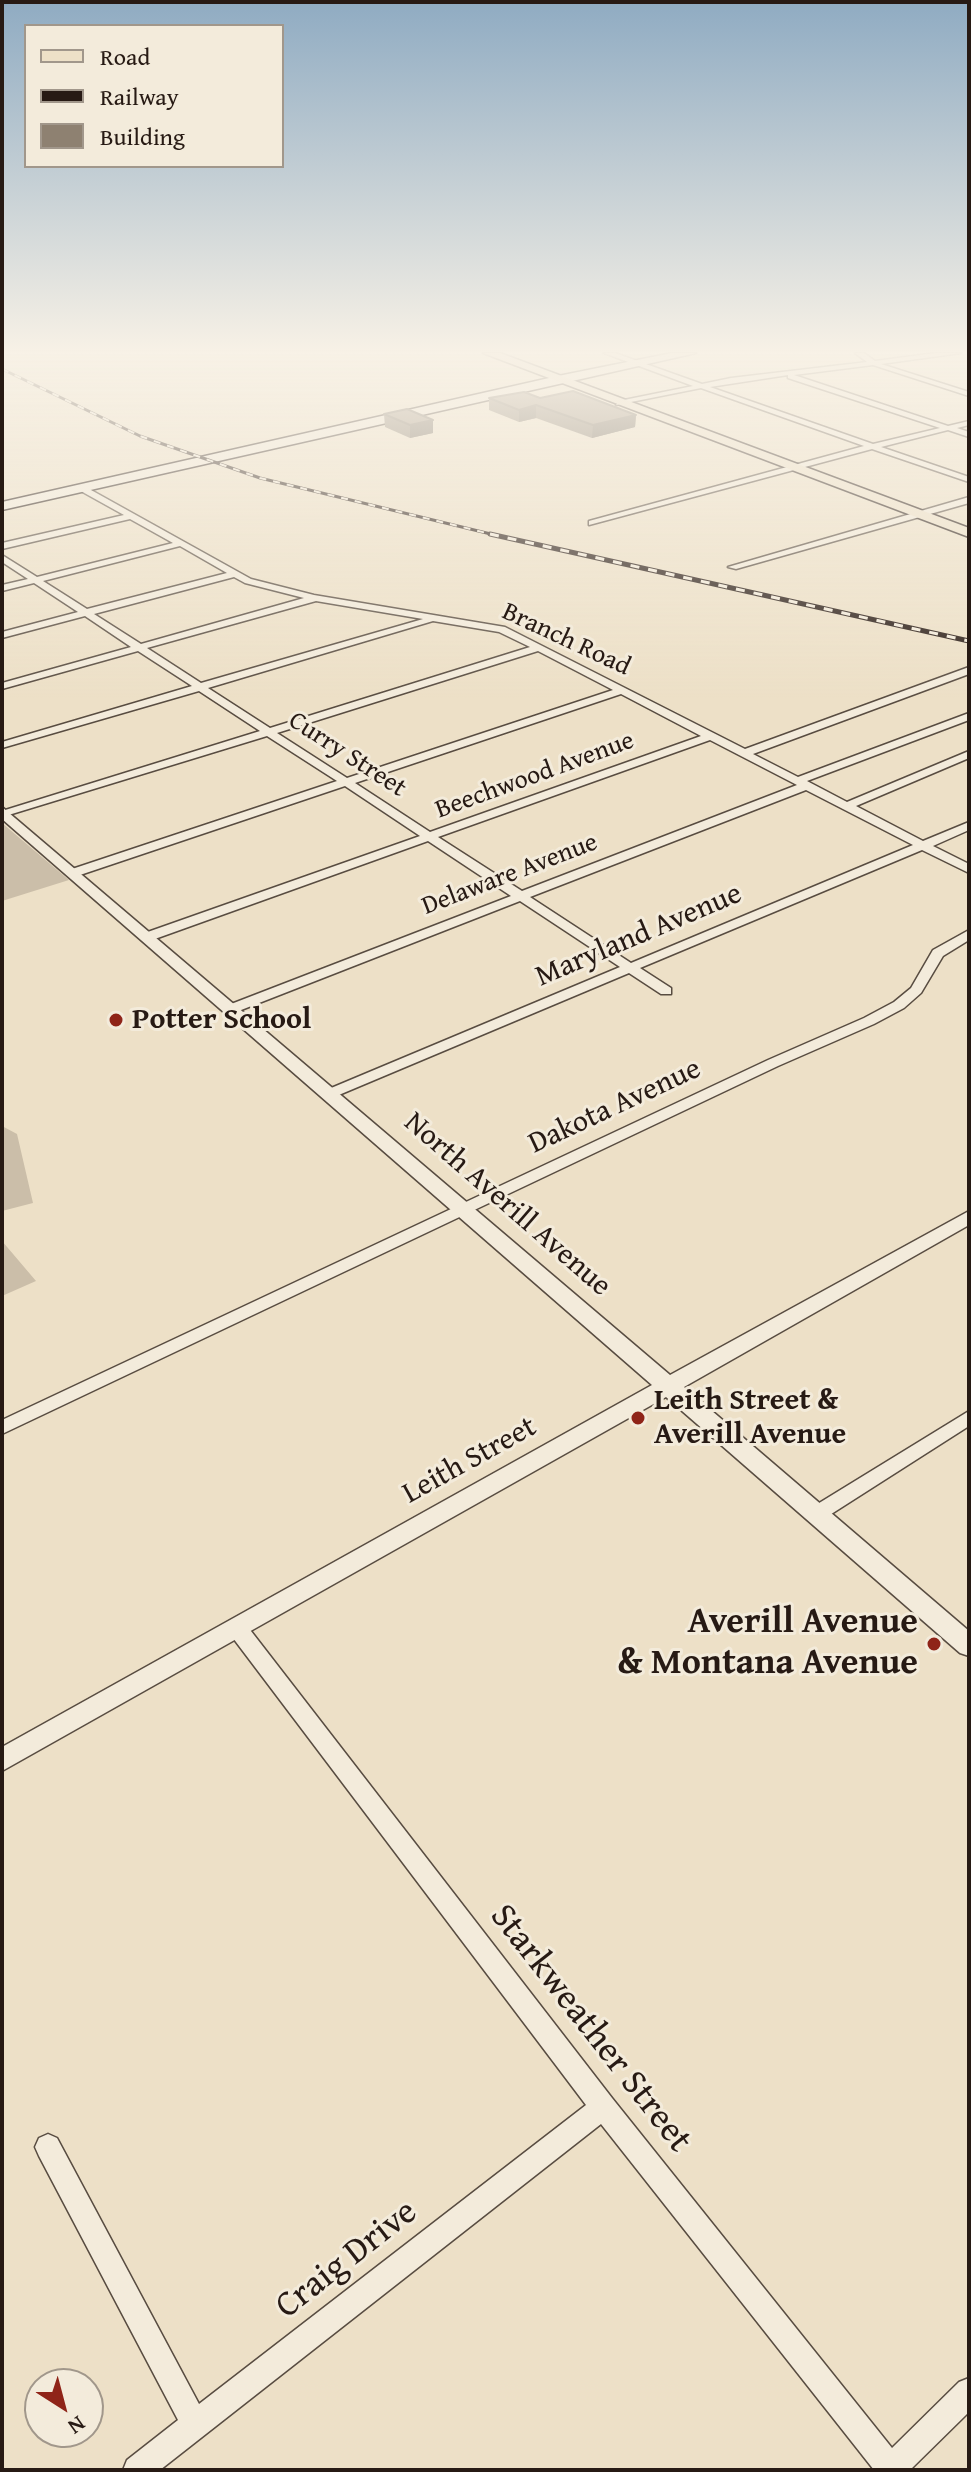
<!DOCTYPE html>
<html>
<head>
<meta charset="utf-8">
<style>
	body { margin:0 }
	#map { position:relative; width:971px; height:2472px; overflow:hidden; background:#ede0c7; font-family:"Gentium Book Plus",serif }
	canvas { display:block }
	.frame { position:absolute; inset:0; border:4px solid #271a14; pointer-events:none }
	.legend { position:absolute; left:24px; top:24px; width:260px; height:144px; box-sizing:border-box; background:#f3ebdb; border:2px solid #a1978b; margin:0; padding:10px 14px; list-style:none; font-size:24px; color:#271a14 }
	.legend li { display:flex; align-items:center; gap:16px; height:40px }
	.legend b { width:40px; border:2px solid #a1978b }
	.north { position:absolute; left:24px; top:2368px; width:80px; height:80px; box-sizing:border-box; background:#f3ebdb; border:2px solid #a1978b; border-radius:50%; rotate:144deg; font-size:22px; font-weight:700; line-height:32px; text-align:center; color:#271a14 }
	.north::after { content:''; display:block; margin:auto; width:28px; height:36px; background:#8f2418; clip-path:polygon(50% 0,100% 100%,50% 72%,0 100%) }
</style>
</head>
<body>
<div id="map">
<canvas width="971" height="2472"></canvas>
<div class="frame"></div>
<ul class="legend">
<li><b style="height:10px;background:#ede0c7"></b>Road</li>
<li><b style="height:10px;background:#271a14"></b>Railway</li>
<li><b style="height:22px;background:#8e8171"></b>Building</li>
</ul>
<div class="north">N</div>
</div>
<script>
const context = document.querySelector('canvas').getContext('2d');
context.lineJoin = 'round';
function paint(path, color) {
  context.fillStyle = color;
  context.fill(path, 'evenodd');
}
function shape(rows) {
  const path = new Path2D();
  for (const r of rows) {
    path.moveTo(r[0], r[1]);
    for (let i = 2; i < r.length; i += 2) path.lineTo(r[i], r[i + 1]);
  }
  return path;
}
function strokePath(path, color, width, dash) {
  context.strokeStyle = color;
  context.lineWidth = width;
  context.lineCap = dash ? 'butt' : 'round';
  context.setLineDash(dash || []);
  context.stroke(path);
}
function label(font, color, halo, rows, align = 'center') {
  context.font = font + ' "Gentium Book Plus",serif';
  context.lineWidth = 6;
  context.setLineDash([]);
  context.textBaseline = 'middle';
  context.strokeStyle = halo;
  context.fillStyle = color;
  for (const [text, x, y, turn = 0] of rows) {
    context.save();
    context.translate(x, y);
    context.rotate((+turn || 0) * Math.PI / 180);
    context.textAlign = isNaN(turn) ? turn : align;
    if (halo) context.strokeText(text, 0, 0);
    context.fillText(text, 0, 0);
    context.restore();
  }
}
const green = shape([
	[2,823,69,880,2,901],
	[2,1126,17,1134,33,1203,2,1211],
	[2,1241,36,1281,2,1296]
]);
const minor = shape([
	[604,353,615,353,702,384,731,378,867,362,855,353,864,353,875,361,936,353,961,353,881,364,969,392,969,396,873,365,794,375,948,426,969,421,969,425,957,428,969,432,969,437,948,430,881,447,969,477,969,482,872,449,589,525,589,521,864,446,701,388,616,405,619,401,693,386,604,353],
	[788,375,788,378,940,428,873,444,710,387,788,375],
	[82,485,251,579,314,595,505,627,745,749,969,667,969,674,753,754,798,777,969,713,969,720,807,781,847,802,969,751,969,758,856,806,923,841,969,822,969,830,933,846,969,864,969,873,922,850,640,968,671,988,671,994,661,994,629,973,334,1097,324,1097,322,1094,324,1091,620,967,520,901,236,1012,226,1012,224,1009,226,1006,511,896,428,841,152,940,142,940,142,934,420,836,345,786,77,876,69,876,69,870,337,781,267,736,2,817,2,811,260,731,199,691,2,748,2,742,192,686,138,651,2,689,2,683,131,647,85,616,2,638,2,632,78,612,34,583,2,591,2,585,28,579,2,562,2,555,37,577,173,543,130,519,2,549,2,543,124,515,79,490,79,486,82,485],
	[180,546,227,573,87,609,43,581,180,546],
	[234,577,245,583,304,598,141,644,94,614,234,577],
	[316,601,423,619,201,683,147,648,316,601],
	[433,621,499,632,530,647,270,728,208,688,433,621],
	[538,651,613,690,347,778,277,733,538,651],
	[621,694,701,736,430,832,355,783,621,694],
	[710,740,797,785,522,891,438,837,710,740],
	[806,790,913,845,631,963,530,897,806,790],
	[969,497,969,503,736,569,728,567,969,497],
	[969,930,969,940,943,956,921,993,904,1008,874,1024,778,1066,2,1434,2,1420,768,1060,864,1018,894,1002,911,988,933,950,969,930],
	[969,1411,969,1426,825,1518,818,1520,811,1518,809,1513,811,1508,969,1411],
	[237,1620,244,1622,612,2098,892,2448,959,2382,969,2378,969,2412,910,2470,874,2470,601,2124,160,2470,123,2470,127,2460,178,2420,39,2156,35,2147,39,2138,48,2134,57,2138,199,2404,586,2105,230,1634,227,1628,230,1622,237,1620]
]);
const tertiary = shape([
	[2,807,670,1375,969,1211,969,1225,684,1387,969,1631,969,1656,960,1653,666,1397,2,1771,2,1747,652,1385,2,819,2,807]
]);
const secondary = shape([
	[672,353,696,353,2,510,2,502,558,376,672,353]
]);
const primary = shape([
	[483,353,500,353,969,528,969,537,483,353]
]);
const railFar1 = shape([
	[2,369,140,436,260,478,499,536]
]);
const rail = shape([
	[490,534,969,641]
]);
const wall = shape([
	[489,398,540,398,636,415,635,427,592,438,536,418,519,422,489,410],
	[384,414,433,433,410,438,385,427]
]);
const shadedWall = shape([
	[536,405,536,418,519,422,519,410],
	[636,415,635,427,592,438,593,425],
	[433,420,433,433,410,438,410,425]
]);
const building = shape([
	[573,391,636,415,593,425,536,405,519,410,489,398,524,392,540,398,573,391],
	[407,409,433,420,410,425,384,414,407,409]
]);
const markers = [
	[116,1020,8,"#8f2418"],
	[638,1418,8,"#8f2418"],
	[934,1644,8,"#8f2418"]
];
const farStreetnames = [
	["Branch Road",566,640,25],
	["Curry Street",347,755,33],
	["Beechwood Avenue",535,776,-20],
	["Delaware Avenue",510,875,-21]
];
const streetNames = [
	["Maryland Avenue",639,936,-23],
	["Dakota Avenue",615,1107,-25],
	["North Averill Avenue",507,1205,41],
	["Leith Street",470,1461,-29]
];
const poiNames = [
	["Potter School",132,1020],
	["Leith Street &",654,1401],
	["Averill Avenue",654,1435]
];
const nearPoinames = [
	["Averill Avenue",918,1623],
	["& Montana Avenue",918,1664]
];
const nearStreetnames = [
	["Starkweather Street",590,2029,52],
	["Craig Drive",347,2260,-38]
];
paint(green, '#cbbea9');
strokePath(minor, '#584c41', 3);
strokePath(tertiary, '#584c41', 3);
strokePath(secondary, '#271a14', 3);
strokePath(primary, '#271a14', 3);
paint(minor, '#f3ebdb');
paint(tertiary, '#f3ebdb');
paint(secondary, '#f3ebdb');
paint(primary, '#ede0c7');
strokePath(railFar1, '#271a14', 3);
strokePath(rail, '#271a14', 5);
strokePath(railFar1, '#f3ebdb', 2, [7]);
strokePath(rail, '#f3ebdb', 3, [9]);
paint(wall, '#7a6f61');
paint(shadedWall, '#635a4f');
paint(building, '#8e8171');
strokePath(building, '#635a4f', 2);
const sky = context.createLinearGradient(0, 0, 0, 700);
sky.addColorStop(0, '#8fabc2');
sky.addColorStop(0.5, '#f7f1e6');
sky.addColorStop(1, '#f7f1e600');
context.fillStyle = sky;
context.fillRect(0, 0, 971, 700);
for (const [x, y, r, color] of markers) {
  const dot = new Path2D();
  dot.arc(x, y, r, 0, 2 * Math.PI);
  context.fillStyle = color;
  context.fill(dot);
  strokePath(dot, '#f3ebdb', 3);
}
label('26px', '#271a14', '#f3ebdb', farStreetnames);
label('30px', '#271a14', '#f3ebdb', streetNames);
label('bold 30px', '#271a14', '#f3ebdb', poiNames, 'left');
label('bold 36px', '#271a14', '#f3ebdb', nearPoinames, 'right');
label('36px', '#271a14', '#f3ebdb', nearStreetnames);
</script>
</body>
</html>
